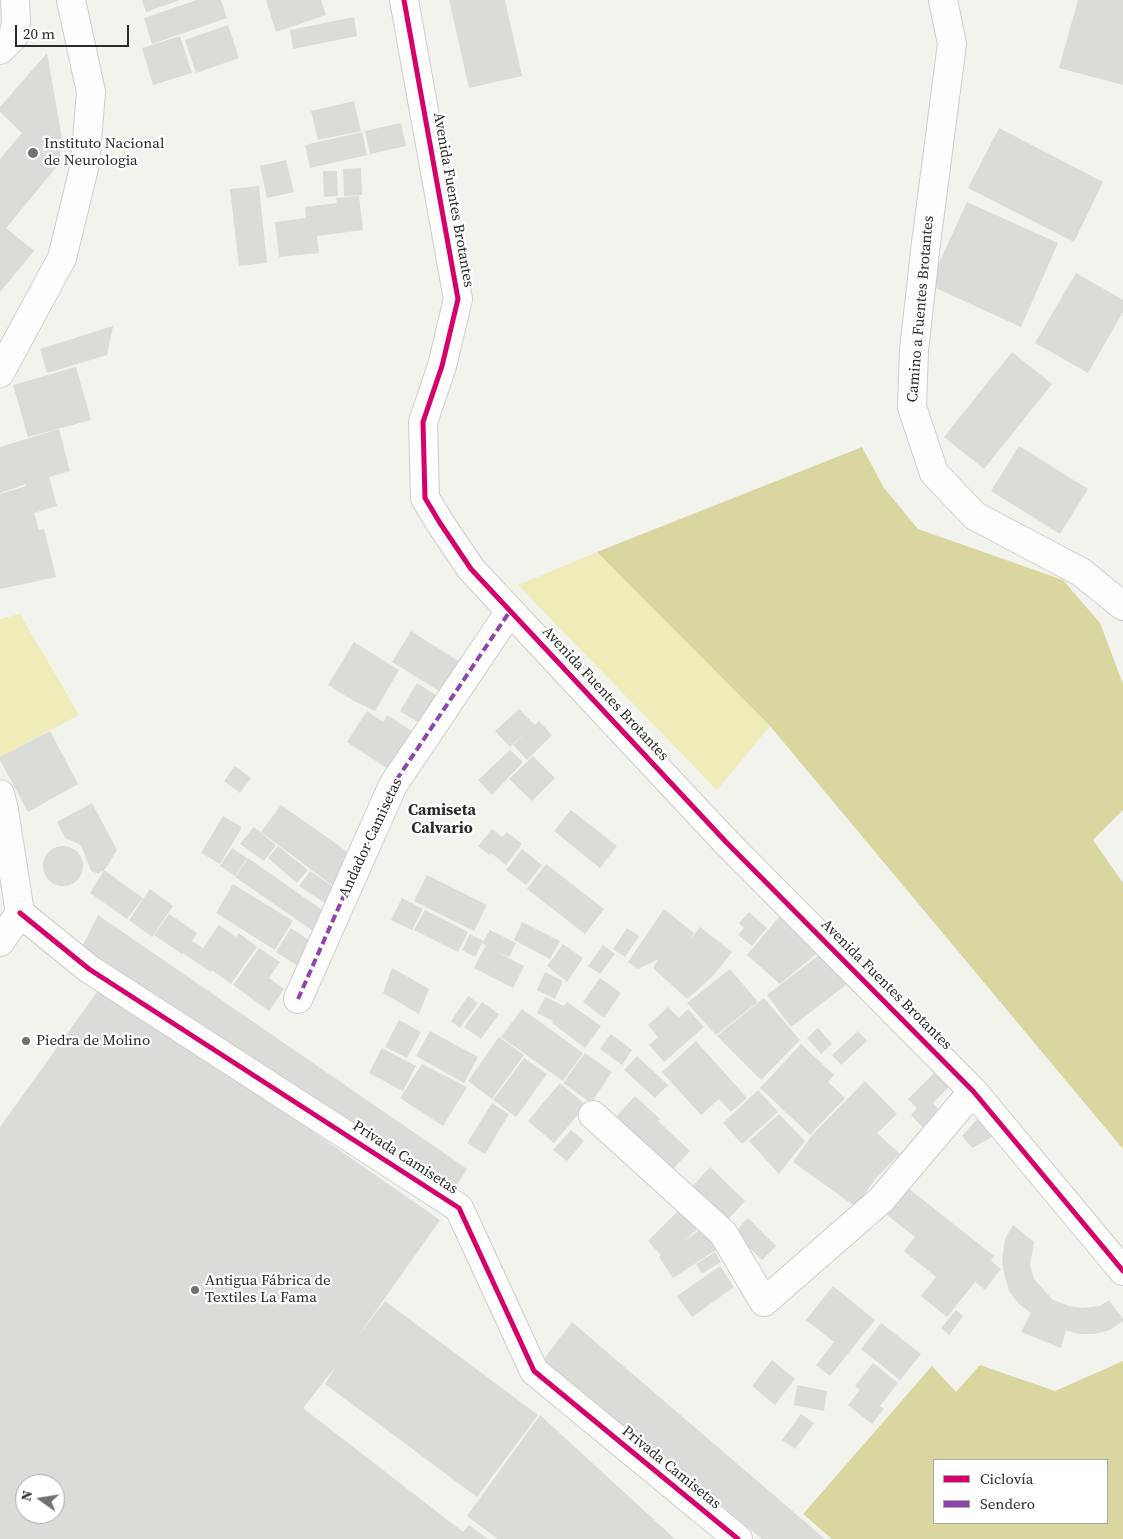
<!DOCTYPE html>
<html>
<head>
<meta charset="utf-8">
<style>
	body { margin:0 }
	#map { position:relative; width:1123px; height:1539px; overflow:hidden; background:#f3f3ee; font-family:"Source Serif 4",serif }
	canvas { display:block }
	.legend { position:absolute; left:933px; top:1459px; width:175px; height:65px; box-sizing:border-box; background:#fff; border:1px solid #aaaaa9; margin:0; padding:6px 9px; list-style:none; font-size:15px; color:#2b2b29 }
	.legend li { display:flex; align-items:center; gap:10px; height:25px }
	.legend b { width:25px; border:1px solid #aaaaa9 }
	.north { position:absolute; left:15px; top:1474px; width:50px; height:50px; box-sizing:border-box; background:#fff; border:1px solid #aaaaa9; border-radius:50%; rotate:283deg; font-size:14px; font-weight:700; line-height:20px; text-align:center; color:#2b2b29 }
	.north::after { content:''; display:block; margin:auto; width:18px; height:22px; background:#71716e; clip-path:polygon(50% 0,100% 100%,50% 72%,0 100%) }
	.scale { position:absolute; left:15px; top:25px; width:114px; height:22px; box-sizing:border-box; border:2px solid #2b2b29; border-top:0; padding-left:6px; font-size:15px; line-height:18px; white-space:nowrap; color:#2b2b29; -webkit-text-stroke:4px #fff; paint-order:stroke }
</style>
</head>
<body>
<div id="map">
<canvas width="1123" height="1539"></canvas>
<ul class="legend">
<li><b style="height:6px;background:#d6006c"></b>Ciclovía</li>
<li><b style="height:6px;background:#8e44ad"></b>Sendero</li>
</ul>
<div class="north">N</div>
<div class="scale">20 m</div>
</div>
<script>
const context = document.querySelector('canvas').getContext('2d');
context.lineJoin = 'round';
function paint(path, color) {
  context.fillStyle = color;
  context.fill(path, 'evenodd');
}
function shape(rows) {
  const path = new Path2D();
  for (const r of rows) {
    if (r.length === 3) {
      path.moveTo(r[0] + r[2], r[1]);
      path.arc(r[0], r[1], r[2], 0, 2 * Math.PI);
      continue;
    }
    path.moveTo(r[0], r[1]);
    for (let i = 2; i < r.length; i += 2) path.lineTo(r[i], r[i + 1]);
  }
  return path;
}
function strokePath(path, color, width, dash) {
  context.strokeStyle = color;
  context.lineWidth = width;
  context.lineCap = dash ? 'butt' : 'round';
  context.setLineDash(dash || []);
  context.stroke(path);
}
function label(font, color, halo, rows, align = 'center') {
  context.font = font + ' "Source Serif 4",serif';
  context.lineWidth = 4.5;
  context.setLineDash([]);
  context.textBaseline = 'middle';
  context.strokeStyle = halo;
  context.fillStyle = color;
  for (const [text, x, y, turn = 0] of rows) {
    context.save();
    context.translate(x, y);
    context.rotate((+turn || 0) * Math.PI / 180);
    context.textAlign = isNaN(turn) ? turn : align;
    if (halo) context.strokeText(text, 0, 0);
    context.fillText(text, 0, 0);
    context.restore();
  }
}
const green = shape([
	[597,552,770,726,717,790,518,585],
	[20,614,79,715,0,757,0,619]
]);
const forest = shape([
	[862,447,884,488,918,529,1063,580,1100,623,1123,684,1123,810,1093,840,1123,883,1123,1149,770,726,597,552],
	[1123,1361,1123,1539,832,1539,803,1514,932,1366,956,1392,980,1365,1055,1391],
	[934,1460,1107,1460,1107,1523,934,1523]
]);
const building = shape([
	[142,0,180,0,146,12],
	[197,0,221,0,227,18,152,44,144,18],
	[266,0,321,0,326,15,276,32],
	[449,0,505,0,522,76,469,88],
	[1078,0,1123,0,1123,85,1059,68],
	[354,17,357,36,293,49,290,30],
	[228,25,239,58,196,73,185,40],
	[180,36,192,73,153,85,142,48],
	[47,53,62,138,59,164,6,228,34,251,0,292,0,159,22,133,0,112,0,107],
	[354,101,361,131,318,140,311,111],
	[401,123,406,146,370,154,365,131],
	[999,128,1103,182,1074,242,968,188],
	[362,132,367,155,310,168,305,145],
	[286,160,294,192,267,198,260,166],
	[361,168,362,195,344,196,343,169],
	[323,171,337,171,338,196,324,197],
	[259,186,267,263,239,266,230,189],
	[359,196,363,230,317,236,319,253,279,257,275,222,306,218,305,207,337,203,336,198],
	[967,202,1058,243,1021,327,929,285],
	[1076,273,1123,300,1123,312,1088,373,1035,343],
	[113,326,107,355,47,373,40,349],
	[1012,352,1052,384,984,469,944,437],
	[76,367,91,420,28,437,13,385],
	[59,429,70,471,49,477,57,506,34,513,39,530,44,529,56,577,0,589,0,494,26,486,26,484,0,493,0,447],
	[1019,446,1088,489,1060,534,991,491],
	[411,631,463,664,444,694,392,662],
	[354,642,399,670,375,711,354,701,328,685],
	[417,683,442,699,424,726,400,711],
	[519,709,535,725,539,721,552,735,527,760,513,745,529,729,510,747,495,731],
	[367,711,383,722,387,715,418,735,394,773,347,742],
	[50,731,78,784,28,812,0,760,0,757],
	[510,750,523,762,492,795,478,780],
	[533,756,555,778,532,801,509,779],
	[235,766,251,778,240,793,224,781],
	[92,803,117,850,104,871,101,871,99,874,91,871,81,845,65,838,57,822],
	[281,805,355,857,333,886,261,832],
	[571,810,617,846,600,868,554,831],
	[223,816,242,827,220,864,201,853],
	[254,827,276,845,264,861,240,844],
	[492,829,502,837,507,832,522,844,506,865,491,853,489,855,478,846],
	[278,846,308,870,297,883,268,858],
	[63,866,20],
	[232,848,247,858,235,876,220,866],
	[522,849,542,865,526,885,506,870],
	[248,858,325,912,313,931,235,877],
	[546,864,604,909,585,934,527,889],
	[104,870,143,898,127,919,90,893],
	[310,871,338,890,328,905,299,886],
	[427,875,487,905,474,931,414,901],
	[233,884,293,921,275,950,216,913],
	[150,889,173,906,152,937,129,920],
	[402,898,423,909,412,930,391,920],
	[664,909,694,933,688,942,700,927,732,952,712,977,687,999,653,968,659,959,638,969,628,962],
	[425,910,468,932,458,952,414,930],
	[749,912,767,928,752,946,738,935,744,928,739,923],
	[783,912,820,951,780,984,747,955],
	[169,914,197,933,192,941,203,948,219,925,236,937,239,933,257,947,231,984,212,970,211,972,183,953,182,954,154,935],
	[98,915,467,1169,453,1191,81,949],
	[522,922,560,941,550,959,514,940],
	[291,928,316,945,301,968,276,952],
	[627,928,639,936,625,957,613,949],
	[490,930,516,943,509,957,493,950,524,966,513,988,474,968,486,945,482,943,475,957,462,950,470,934,484,941],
	[563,944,583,958,567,982,547,966],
	[603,945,615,954,600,974,588,966],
	[259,948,280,962,269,978,284,989,269,1011,233,985],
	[822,953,846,985,791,1027,767,995],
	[392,968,429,989,419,1014,383,993],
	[730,969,758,1002,716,1035,687,1003],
	[545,972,563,981,555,999,537,990],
	[600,978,621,993,604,1018,583,1002],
	[102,985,440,1220,356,1339,385,1301,538,1415,477,1497,325,1384,337,1365,303,1408,463,1532,469,1525,488,1539,0,1539,0,1127],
	[25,1484,55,1484,55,1514,25,1514],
	[468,996,478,1003,460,1028,451,1021],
	[545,997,564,1006,567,1002,601,1026,585,1048,552,1023,553,1021,537,1013],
	[764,998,800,1040,761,1080,717,1036],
	[482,1002,499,1014,481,1039,464,1027],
	[668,1007,679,1018,688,1009,704,1027,664,1062,649,1045,658,1037,648,1025],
	[522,1009,583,1053,563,1081,501,1037],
	[399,1020,421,1032,407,1058,385,1047],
	[818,1028,832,1044,821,1054,807,1038],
	[430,1031,478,1057,464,1083,416,1056],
	[858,1031,867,1041,841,1065,832,1055],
	[611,1034,632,1050,622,1065,600,1049],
	[499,1037,524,1055,492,1099,468,1081],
	[696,1041,747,1098,731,1112,719,1099,701,1115,662,1072],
	[801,1044,834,1075,828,1082,845,1098,810,1135,760,1088],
	[382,1048,416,1066,403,1091,369,1073],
	[585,1053,612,1072,591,1103,563,1083],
	[637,1056,668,1085,655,1098,624,1070],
	[524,1058,547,1074,516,1117,493,1100],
	[422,1064,467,1087,443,1126,400,1098],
	[934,1073,949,1087,933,1103,941,1112,925,1130,911,1115,917,1108,908,1099],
	[865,1081,897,1114,877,1133,900,1154,876,1178,856,1207,793,1162,813,1134],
	[560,1083,586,1105,554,1143,528,1121],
	[758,1090,778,1112,742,1144,723,1123],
	[635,1096,660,1119,658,1121,690,1151,670,1172,614,1119],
	[492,1103,509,1114,485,1154,467,1143],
	[779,1114,805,1141,779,1174,749,1141],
	[981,1115,1000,1133,972,1148,962,1136],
	[571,1130,584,1141,567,1161,553,1150],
	[710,1167,745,1201,725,1223,690,1189],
	[908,1188,994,1256,991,1261,1001,1269,985,1290,975,1282,947,1317,921,1296,936,1277,904,1251,915,1237,887,1215],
	[680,1209,698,1228,685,1240,703,1228,716,1250,673,1278,659,1257,661,1255,648,1241],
	[748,1218,776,1246,762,1260,734,1233],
	[1013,1225,1034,1242,1030,1265,1034,1279,1053,1300,1069,1306,1082,1308,1100,1306,1109,1300,1123,1319,1123,1321,1110,1330,1094,1334,1078,1334,1066,1330,1061,1348,1021,1332,1031,1313,1019,1304,1009,1291,1004,1274,1002,1259,1005,1239],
	[715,1252,721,1262,702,1274,696,1264],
	[720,1266,734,1287,692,1317,677,1296],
	[833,1286,875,1320,830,1376,816,1365,834,1342,806,1320],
	[956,1310,963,1316,949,1335,941,1328],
	[572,1322,825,1539,762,1539,543,1360],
	[881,1323,921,1354,900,1380,861,1349],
	[772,1360,795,1379,775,1405,752,1386],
	[873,1363,898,1383,880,1406,884,1409,872,1424,848,1405,860,1390,855,1386],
	[797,1385,827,1391,824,1411,794,1405],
	[801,1414,814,1423,795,1449,782,1440],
	[540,1415,675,1539,498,1539,467,1516]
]);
const minor = shape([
	[404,0,458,299,442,366,423,422,425,498,440,523,471,569,726,842,973,1091,1123,1271],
	[943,0,952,44,926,243,914,350,912,407,934,473,975,516,1081,572,1123,606],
	[0,50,13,37,16,21,15,0],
	[0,373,62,258,85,164,91,92,71,0],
	[0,794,4,810,20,913,0,942],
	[20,913,89,969,459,1208,534,1371,738,1539],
	[298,999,393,785,510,611],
	[593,1115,723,1233,764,1302,881,1200,973,1091]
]);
const quiet = shape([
	[298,999,393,785,510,611]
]);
const cycleway = shape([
	[404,0,458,299,442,366,423,422,425,498,440,523,471,569,726,842,973,1091,1123,1271],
	[20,913,89,969,459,1208,534,1371,738,1539]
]);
const markers = [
	[33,153,6,"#71716e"],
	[26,1041,5,"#71716e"],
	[195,1290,5,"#71716e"]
];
const poiNames = [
	["Instituto Nacional",44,144],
	["de Neurologia",44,161],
	["Piedra de Molino",36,1041],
	["Antigua Fábrica de",205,1281],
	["Textiles La Fama",205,1298]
];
const streetNames = [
	["Avenida Fuentes Brotantes",453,200,80],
	["Camino a Fuentes Brotantes",921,309,-85],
	["Avenida Fuentes Brotantes",605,694,47],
	["Andador Camisetas",371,838,-65],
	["Avenida Fuentes Brotantes",886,985,45],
	["Privada Camisetas",405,1158,33],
	["Privada Camisetas",671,1468,39]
];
const neighbourhoodNames = [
	["Camiseta",442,811],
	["Calvario",442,829]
];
paint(green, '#efecb9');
paint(forest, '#d9d69f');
paint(building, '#dbdbd7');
strokePath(minor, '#cececa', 30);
strokePath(minor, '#fdfdfc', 28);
strokePath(quiet, '#8e44ad', 4, [8, 4]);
strokePath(cycleway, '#d6006c', 5);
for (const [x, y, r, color] of markers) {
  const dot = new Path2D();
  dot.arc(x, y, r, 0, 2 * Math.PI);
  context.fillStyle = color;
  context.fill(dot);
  strokePath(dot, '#fff', 2);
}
label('15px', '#2b2b29', '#fff', poiNames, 'left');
label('15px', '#2b2b29', '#fff', streetNames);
label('bold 16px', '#2b2b29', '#fff', neighbourhoodNames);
</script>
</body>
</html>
